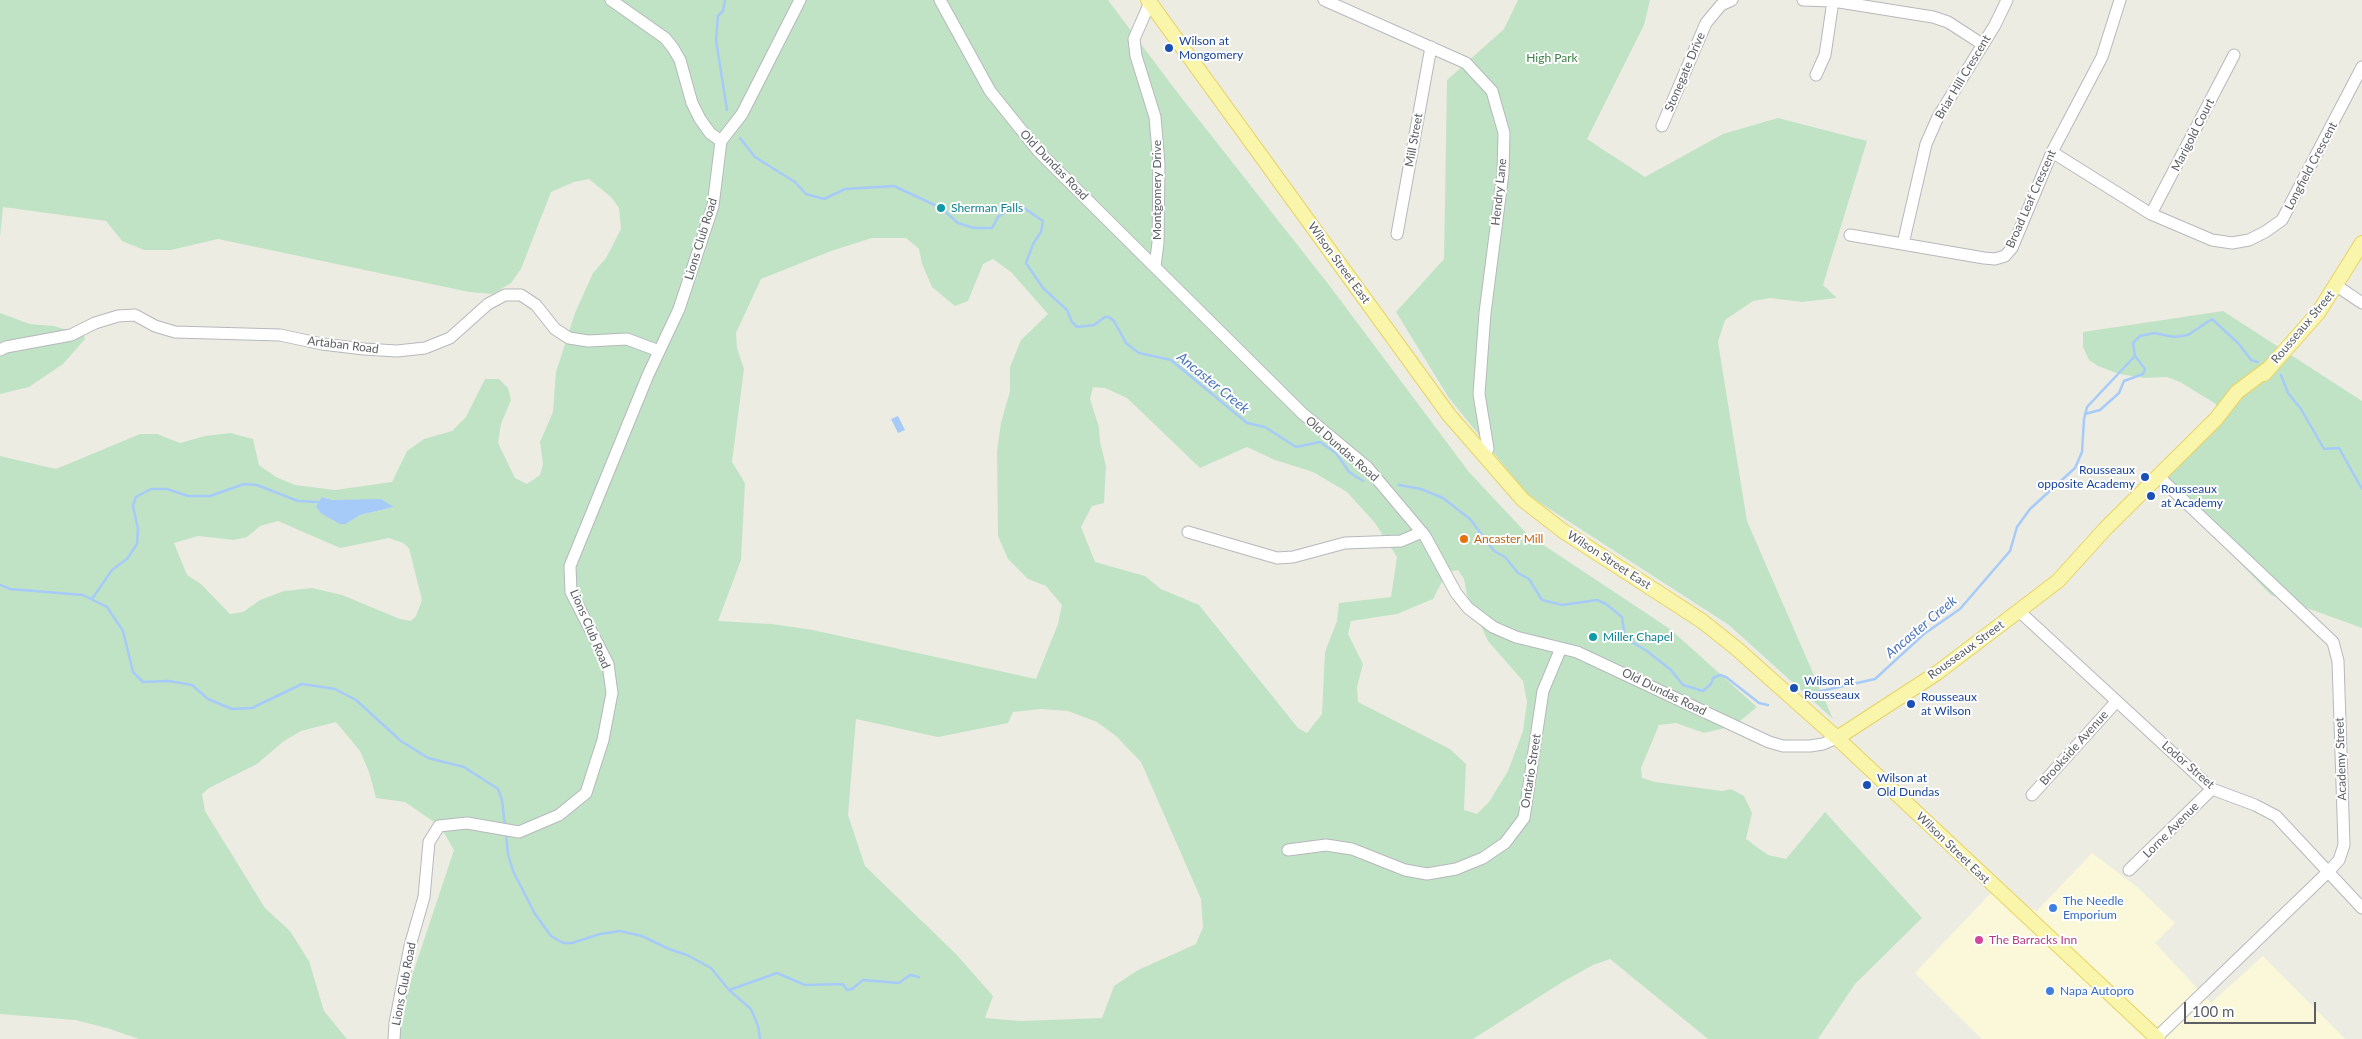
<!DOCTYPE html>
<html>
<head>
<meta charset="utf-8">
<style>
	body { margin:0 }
	#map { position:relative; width:2362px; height:1039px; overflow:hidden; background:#edece3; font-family:Lato,sans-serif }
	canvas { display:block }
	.scale { position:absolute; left:2184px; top:1002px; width:132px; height:22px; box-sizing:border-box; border:2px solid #5b5e63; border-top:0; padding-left:6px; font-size:15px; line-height:18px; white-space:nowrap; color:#5b5e63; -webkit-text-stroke:4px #fff; paint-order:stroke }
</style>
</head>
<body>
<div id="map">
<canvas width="2362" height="1039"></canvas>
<div class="scale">100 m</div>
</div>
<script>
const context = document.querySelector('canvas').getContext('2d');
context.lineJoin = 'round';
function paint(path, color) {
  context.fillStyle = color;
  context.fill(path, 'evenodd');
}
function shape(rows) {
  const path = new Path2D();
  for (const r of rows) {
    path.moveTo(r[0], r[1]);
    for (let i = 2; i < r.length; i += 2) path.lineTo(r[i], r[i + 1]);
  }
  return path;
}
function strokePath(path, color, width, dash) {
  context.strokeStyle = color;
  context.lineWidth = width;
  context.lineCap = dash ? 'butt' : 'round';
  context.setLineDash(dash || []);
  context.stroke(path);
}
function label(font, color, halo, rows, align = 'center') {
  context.font = font + ' Lato,sans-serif';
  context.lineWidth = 4;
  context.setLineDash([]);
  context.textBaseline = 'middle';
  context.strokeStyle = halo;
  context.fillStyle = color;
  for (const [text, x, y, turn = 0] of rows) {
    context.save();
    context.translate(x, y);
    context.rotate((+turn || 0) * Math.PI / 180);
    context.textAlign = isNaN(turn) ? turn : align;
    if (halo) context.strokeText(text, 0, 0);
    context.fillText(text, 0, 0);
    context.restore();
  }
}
const commercial = shape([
	[2092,853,2137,887,2175,923,2155,943,2211,1003,2263,956,2345,1039,1982,1039,1915,973,1990,894,2037,911]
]);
const green = shape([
	[0,0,1108,0,1177,92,1329,285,1469,472,1527,534,1670,629,1757,707,1734,726,1704,733,1676,723,1659,725,1641,768,1642,778,1655,782,1722,791,1731,789,1744,796,1752,813,1746,839,1768,855,1786,859,1825,812,1922,918,1855,984,1818,1039,1708,1039,1610,959,1593,965,1564,981,1473,1039,391,1039,454,850,440,826,405,802,376,798,369,772,360,751,336,722,301,731,284,741,257,764,209,788,202,794,205,811,265,908,290,931,309,961,324,1011,347,1039,139,1039,107,1028,75,1020,0,1014,0,456,56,469,140,434,157,434,180,443,205,436,230,433,253,439,259,465,276,477,295,485,335,490,392,482,407,451,424,439,452,431,466,417,485,379,499,379,508,388,511,400,501,424,498,443,515,478,527,484,540,475,543,464,540,442,553,412,556,372,575,313,593,273,606,258,621,229,619,208,612,198,589,179,574,182,551,192,521,269,511,283,493,294,469,292,218,239,171,250,144,250,122,241,106,221,3,207,0,237],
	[872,238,906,238,919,249,922,264,932,287,955,306,968,301,983,264,993,259,1011,272,1048,314,1021,340,1010,367,1010,391,1001,423,997,451,998,536,1008,559,1028,579,1046,586,1062,605,1058,624,1036,679,813,630,772,624,718,621,741,560,745,483,732,462,744,369,737,348,736,333,761,279,831,251],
	[1093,387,1105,388,1127,398,1200,468,1247,447,1275,460,1313,472,1347,492,1375,523,1397,557,1391,597,1339,603,1337,621,1325,652,1322,714,1307,733,1298,728,1199,605,1161,589,1145,576,1095,562,1081,527,1092,506,1104,503,1106,466,1100,442,1099,427,1090,399],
	[322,497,332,500,394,507,360,515,346,524],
	[278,521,340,548,389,538,403,543,409,548,422,600,416,616,411,621,400,619,342,595,312,588,284,591,260,600,243,612,230,614,201,584,187,575,174,543,198,536,234,540,247,537,260,526],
	[1458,570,1464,579,1467,595,1488,641,1523,681,1527,702,1523,731,1508,771,1489,802,1477,814,1464,810,1466,764,1450,749,1358,702,1357,687,1363,664,1348,634,1351,621,1397,614,1433,599,1447,572],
	[1041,709,1068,711,1097,722,1116,736,1141,762,1201,899,1203,927,1196,944,1138,970,1114,986,1102,1018,1021,1021,985,1018,993,996,956,954,865,866,848,815,856,719,938,737,1008,723,1013,712],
	[1518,0,1650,0,1644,25,1587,139,1645,177,1723,134,1778,118,1867,141,1823,285,1837,298,1802,302,1770,298,1753,301,1725,320,1718,342,1747,521,1833,719,1729,625,1528,495,1449,398,1396,312,1444,259,1447,80,1504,29],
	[2223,311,2362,401,2362,628,2271,595,2155,475,2218,412,2216,404,2180,382,2167,377,2145,378,2119,374,2098,366,2089,360,2083,347,2083,332],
	[0,313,30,324,54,326,84,335,85,339,63,364,29,387,0,394]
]);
const water = shape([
	[898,416,905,430,898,433,891,419],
	[322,497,332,500,381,499,394,507,360,515,346,524,340,524,322,514,316,507]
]);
const stream = shape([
	[725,0,723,11,718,16,716,40,727,110],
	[740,138,755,157,795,182,806,194,824,199,845,189,894,186,941,208,958,223,974,228,992,228,998,217,1008,210,1024,208,1043,221,1041,232,1033,244,1026,263,1043,288,1067,310,1072,322,1077,327,1094,325,1105,317,1109,317,1114,321,1126,343,1139,353,1171,360,1247,423,1265,427,1296,447,1320,442,1336,453,1349,472,1363,481],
	[2281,375,2288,393,2301,409,2324,449,2339,448,2362,489],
	[2085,414,2100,410,2119,393,2124,381,2143,374,2145,369,2135,356],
	[1399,485,1421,489,1443,498,1470,519,1494,551,1505,557,1518,573,1529,579,1542,600,1562,605,1597,600,1606,604,1622,617,1625,638,1647,651,1671,670,1683,685,1703,691,1711,684,1713,678,1720,675,1726,677,1759,703,1768,705],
	[0,585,10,589,83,595,107,607,123,631,133,672,143,682,169,681,192,685,208,699,232,709,252,708,302,684,335,689,356,700,401,741,428,758,464,767,498,789,502,800,505,826],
	[92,599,112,570,127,559,137,544,138,529,133,506,136,497,151,489,167,489,188,496,210,496,244,484,257,485,298,501,318,502],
	[1812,693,1875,679,1924,634,1960,609,2010,551,2017,527,2030,509,2075,468,2082,452,2084,419,2087,407,2135,356,2133,343,2140,336,2154,333,2174,337,2188,335,2212,319,2239,344,2251,360,2258,362],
	[506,834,508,854,513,871,535,914,551,936,563,943,572,943,600,934,620,931,642,936,669,949,687,955,711,968,729,990,751,1009,758,1026,760,1039],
	[729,990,777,973,805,985,843,984,847,990,852,989,863,980,899,983,910,975,919,977]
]);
const minor = shape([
	[611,0,665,38,673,48,680,60,692,103,700,119,710,133,721,141],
	[940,0,990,91,1039,152,1302,413,1367,467,1425,536,1456,593,1468,608,1493,627,1516,637,1577,652,1769,742,1783,746,1810,746,1823,744,1837,738],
	[1151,0,1134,39,1136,56,1155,117,1159,164,1158,243,1155,266],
	[1324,0,1466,63,1492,91,1504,133,1503,173,1485,313,1479,394,1488,449,1484,456],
	[1803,0,1833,1,1933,17,1948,22,1982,44],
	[1816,75,1825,55,1833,1],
	[1662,126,1706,23,1721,5,1732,0],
	[721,141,742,114,800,0],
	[2052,152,2151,214,2212,240,2232,243,2249,240,2265,232,2282,220,2362,67],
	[2151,214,2234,55],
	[1397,234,1431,47],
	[1850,235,1984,258,1995,259,2005,256,2012,248,2052,152,2102,57,2120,0],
	[1903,244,1926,144,1938,117,1995,25,2007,0],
	[2337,286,2362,303],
	[0,350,6,347,71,335,95,323,118,316,135,315,155,326,175,332,280,335,322,344,364,349,397,351,425,348,450,338,488,304,505,295,521,295,536,305,555,329,569,338,588,341,627,339,659,351],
	[1188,532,1277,558,1293,557,1345,543,1401,541,1422,532],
	[2020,612,2212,789,2255,805,2276,816,2362,908],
	[2032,795,2116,702],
	[1288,850,1326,845,1352,849,1405,870,1427,874,1456,869,1483,858,1505,843,1524,818,1543,691,1561,648],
	[2129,870,2212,789],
	[2156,1038,2329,871,2339,860,2344,845,2338,661,2333,642,2159,477],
	[394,1039,395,1023,410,946,424,897,429,842,439,826,467,823,519,832,559,815,586,793,603,740,612,693,608,664,571,592,570,566,648,375,679,309,713,206,721,141]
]);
const major = shape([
	[1148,0,1449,415,1523,500,1563,531,1702,621,1736,648,1837,738,2158,1039],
	[2264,374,2318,313,2362,243],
	[1837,738,1937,673,2058,581,2106,528,2216,419,2237,392,2269,368]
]);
const markers = [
	[1169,48,5,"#1a4fb4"],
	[941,208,5,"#0f9aa8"],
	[2145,477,5,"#1a4fb4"],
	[2151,496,5,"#1a4fb4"],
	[1464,539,5,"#e8710a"],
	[1593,637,5,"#0f9aa8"],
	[1794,688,5,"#1a4fb4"],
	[1911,704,5,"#1a4fb4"],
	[1867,785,5,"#1a4fb4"],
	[2053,908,5,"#3f7fe0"],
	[1979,940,5,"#d1479c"],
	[2050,991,5,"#3f7fe0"]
];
const transitNames = [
	["Wilson at",1179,41],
	["Mongomery",1179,55],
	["Rousseaux",2135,470,"right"],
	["opposite Academy",2135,484,"right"],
	["Rousseaux",2161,489],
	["at Academy",2161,503],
	["Wilson at",1804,681],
	["Rousseaux",1804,695],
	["Rousseaux",1921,697],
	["at Wilson",1921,711],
	["Wilson at",1877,778],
	["Old Dundas",1877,792]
];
const parkNames = [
	["High Park",1552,58]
];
const streetNames = [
	["Stonegate Drive",1685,72,-67],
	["Briar Hill Crescent",1963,77,-59],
	["Marigold Court",2193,135,-63],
	["Mill Street",1414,140,-80],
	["Old Dundas Road",1054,165,46],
	["Longfield Crescent",2311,166,-62],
	["Montgomery Drive",1157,190,-90],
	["Hendry Lane",1499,192,-84],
	["Broad Leaf Crescent",2031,199,-66],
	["Lions Club Road",701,239,-73],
	["Wilson Street East",1339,263,54],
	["Rousseaux Street",2303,327,-50],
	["Artaban Road",343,345,7],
	["Old Dundas Road",1342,449,41],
	["Wilson Street East",1609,560,33],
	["Lions Club Road",590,629,67],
	["Rousseaux Street",1966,650,-36],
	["Old Dundas Road",1664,692,26],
	["Brookside Avenue",2074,748,-48],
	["Academy Street",2341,759,-92],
	["Lodor Street",2188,765,41],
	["Ontario Street",1531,771,-81],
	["Lorne Avenue",2171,830,-45],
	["Wilson Street East",1953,848,44],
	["Lions Club Road",404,984,-79]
];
const cultureNames = [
	["Sherman Falls",951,208],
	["Miller Chapel",1603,637]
];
const foodNames = [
	["Ancaster Mill",1474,539]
];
const shopNames = [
	["The Needle",2063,901],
	["Emporium",2063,915],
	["Napa Autopro",2060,991]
];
const hotelNames = [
	["The Barracks Inn",1989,940]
];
const waterNames = [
	["Ancaster Creek",1213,383,39],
	["Ancaster Creek",1921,627,-40]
];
paint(commercial, '#fbf8da');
paint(green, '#c1e3c5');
paint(water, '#a7cbf9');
strokePath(stream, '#a7cbf9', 2.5);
strokePath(minor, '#b6b8bc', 13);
strokePath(major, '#e7d362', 16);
strokePath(minor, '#fff', 11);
strokePath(major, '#f9f6ac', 14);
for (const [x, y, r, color] of markers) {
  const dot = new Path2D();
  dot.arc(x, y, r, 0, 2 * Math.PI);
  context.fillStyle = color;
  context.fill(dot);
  strokePath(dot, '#fff', 2);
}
label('12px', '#164399', '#fff', transitNames, 'left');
label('12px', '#3b8247', '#fff', parkNames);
label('12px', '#5b5e63', '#fff', streetNames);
label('12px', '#0d838f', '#fff', cultureNames, 'left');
label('12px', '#c56008', '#fff', foodNames, 'left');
label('12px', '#366cbe', '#fff', shopNames, 'left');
label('12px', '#b23c85', '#fff', hotelNames, 'left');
label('italic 14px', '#4b74bb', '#fff', waterNames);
</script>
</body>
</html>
